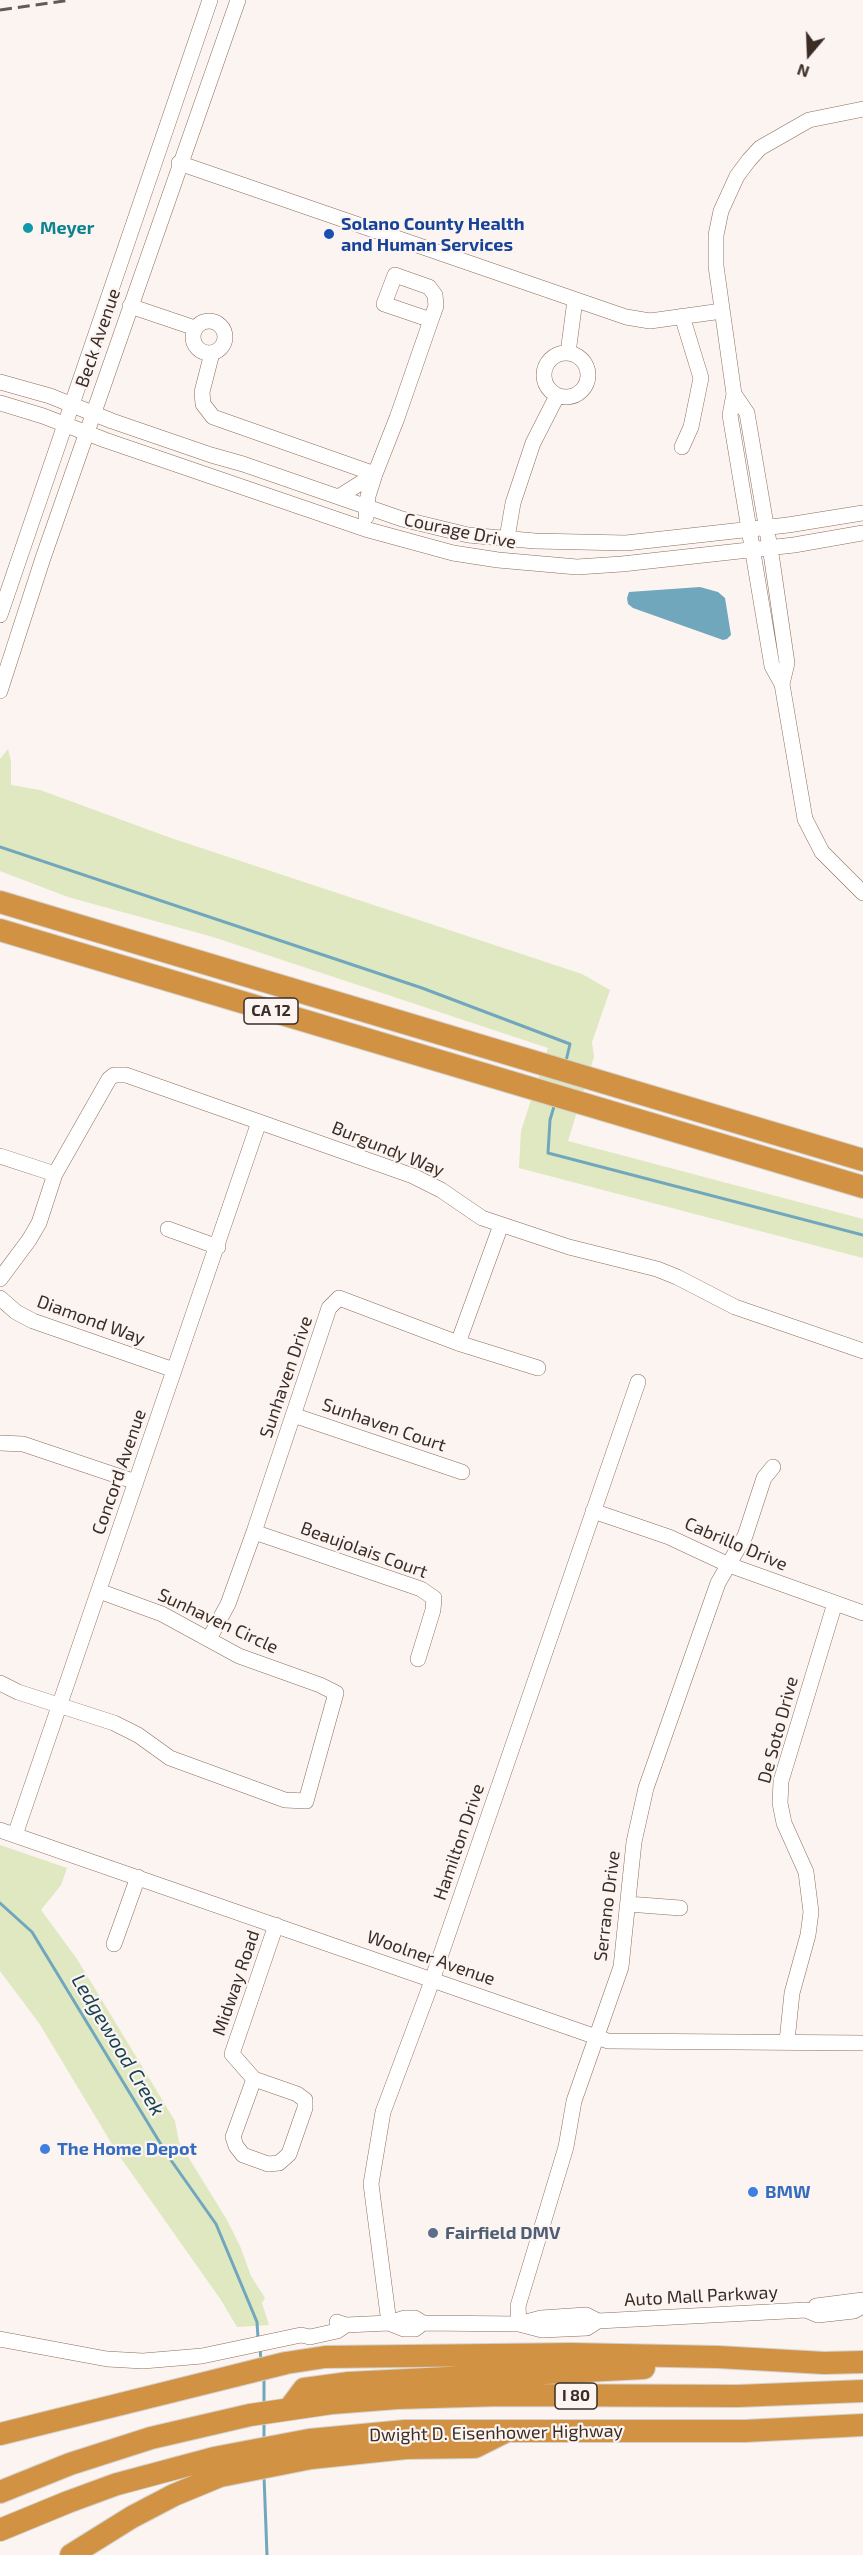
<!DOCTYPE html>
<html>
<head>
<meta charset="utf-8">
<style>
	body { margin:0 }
	#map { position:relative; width:863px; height:2555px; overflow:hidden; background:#fbf4f0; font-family:"Exo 2",sans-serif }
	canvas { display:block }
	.north { position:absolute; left:779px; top:24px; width:60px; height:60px; -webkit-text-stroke:4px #fbf4f0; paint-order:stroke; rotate:199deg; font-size:16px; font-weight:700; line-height:24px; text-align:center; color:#3b2d26 }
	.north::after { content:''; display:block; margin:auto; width:21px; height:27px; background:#3b2d26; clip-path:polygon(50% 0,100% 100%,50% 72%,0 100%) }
</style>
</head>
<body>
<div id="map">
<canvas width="863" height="2555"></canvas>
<div class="north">N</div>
</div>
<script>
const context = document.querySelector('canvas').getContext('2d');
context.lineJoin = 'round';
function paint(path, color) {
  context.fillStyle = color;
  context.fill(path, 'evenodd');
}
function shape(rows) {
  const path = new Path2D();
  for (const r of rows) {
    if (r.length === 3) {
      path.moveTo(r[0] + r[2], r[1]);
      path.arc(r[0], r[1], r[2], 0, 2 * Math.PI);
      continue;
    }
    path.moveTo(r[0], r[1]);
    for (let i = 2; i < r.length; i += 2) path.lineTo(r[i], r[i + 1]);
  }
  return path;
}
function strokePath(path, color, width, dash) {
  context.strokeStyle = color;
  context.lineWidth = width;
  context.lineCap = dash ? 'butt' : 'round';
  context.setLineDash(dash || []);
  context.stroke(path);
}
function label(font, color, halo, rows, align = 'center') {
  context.font = font + ' "Exo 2",sans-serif';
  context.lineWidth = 4.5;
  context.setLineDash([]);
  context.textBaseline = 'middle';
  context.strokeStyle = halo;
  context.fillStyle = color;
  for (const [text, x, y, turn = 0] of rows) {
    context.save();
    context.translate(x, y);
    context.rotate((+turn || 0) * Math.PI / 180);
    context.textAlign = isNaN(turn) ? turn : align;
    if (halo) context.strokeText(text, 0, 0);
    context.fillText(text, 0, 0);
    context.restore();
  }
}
const green = shape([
	[8,749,11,761,11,785,40,790,171,838,582,974,610,990,592,1042,594,1057,568,1141,863,1219,863,1258,519,1168,521,1131,548,1048,213,937,68,897,0,871,0,759],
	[0,1845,67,1868,61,1885,41,1910,77,1959,175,2121,179,2142,227,2220,240,2246,251,2276,265,2298,262,2303,269,2325,237,2327,221,2300,118,2154,39,2023,0,1971]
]);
const water = shape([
	[700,587,718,592,725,598,731,635,727,639,723,640,633,608,628,604,627,598,629,592]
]);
const stream = shape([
	[0,847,422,988,570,1044,566,1061],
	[555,1103,550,1120,548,1153,863,1235],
	[0,1903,32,1932,168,2156,216,2224,257,2322,258,2338],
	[260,2347,261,2362],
	[264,2377,264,2403],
	[264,2439,264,2422],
	[264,2476,267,2555]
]);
const minor = shape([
	[863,109,809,120,760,148,749,160,737,176,721,211,716,235,716,266,734,394,730,415,749,529,772,666,782,684,805,819,822,852,863,893],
	[179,163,626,317,650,321,722,311],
	[130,306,195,328],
	[209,337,16],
	[566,375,22],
	[212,353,202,392,203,404,213,417,375,474],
	[568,353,575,300],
	[0,382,50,396,112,421,211,455,243,464,402,519,468,535,535,541,626,543,788,525,863,513],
	[734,394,747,413,772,560,787,663,782,684],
	[0,403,43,416,105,440,365,529,453,553,498,560,577,567,622,564,794,545,863,533],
	[682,447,691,427,701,378,682,316],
	[340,496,375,474],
	[366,517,368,496,375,474,397,418,431,320,436,306,435,295,429,287,395,275,384,304,431,320],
	[507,538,513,503,533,443,557,396],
	[0,615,210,0],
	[0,691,43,558,238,0],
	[0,1156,55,1174],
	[168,1229,218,1247],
	[0,1279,29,1240,39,1223,55,1174,109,1079,114,1075,126,1075,413,1176,441,1190,482,1218,569,1247,657,1269,677,1277,735,1307,863,1351],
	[0,1298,16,1312,33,1321,174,1370],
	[458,1343,538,1368],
	[293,1415,462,1472],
	[0,1443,23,1444,136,1482],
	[593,1511,669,1537,729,1565,863,1613],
	[254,1532,421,1589,434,1598,433,1610,418,1659],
	[209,1639,228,1604,254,1532,329,1308,339,1298,458,1343,501,1225],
	[0,1683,18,1692,114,1723,138,1735,170,1758,285,1800,306,1801,336,1693,320,1685,239,1656,162,1614,99,1591],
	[0,1830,608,2041,863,2043],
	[15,1835,259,1122],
	[628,1904,680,1908],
	[114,1944,138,1877],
	[787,2041,792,1993,808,1935,811,1912,806,1872,784,1823,780,1803,781,1781,835,1603],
	[254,2079,297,2094,305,2100,305,2108,289,2154,279,2163,268,2164,243,2155,236,2146,233,2137,254,2079,232,2054,276,1925],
	[816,2306,863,2300],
	[337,2322,346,2325,389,2323,405,2318,415,2318,423,2323,519,2324,542,2330,587,2328,598,2321],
	[389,2323,371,2184,383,2112,428,1992,638,1382],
	[389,2323,404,2329,415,2329,423,2323],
	[519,2324,518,2306,566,2147,574,2101,621,1967,634,1842,646,1788,718,1583,745,1536,764,1478,773,1467],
	[519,2324,541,2318,586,2315,598,2321,806,2310,818,2315,854,2311,863,2306],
	[0,2339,107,2359,143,2361,202,2356,301,2335,310,2337,337,2331,346,2325]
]);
const highway = shape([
	[0,902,863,1160],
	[0,930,863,1187],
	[289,2409,304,2389,349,2383,644,2368],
	[0,2434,286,2363,325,2357,571,2354,718,2357,824,2363,863,2362],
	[0,2492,70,2464,151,2438,250,2415,332,2403,397,2398,501,2395,738,2396,863,2391],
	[0,2530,68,2502,117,2484,214,2458,309,2440,405,2431,745,2431,863,2425],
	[71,2555,132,2517,174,2495,220,2476,311,2458,406,2448,475,2447,505,2432]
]);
const rail = shape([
	[0,10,71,0]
]);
const markers = [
	[28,228,6,"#0f9aa8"],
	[329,234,6,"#1a4fb4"],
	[45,2149,6,"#3f7fe0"],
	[753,2192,6,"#3f7fe0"],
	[433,2233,6,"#5c6f8a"]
];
const shields = [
	[271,1011,54],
	[576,2396,42]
];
const shieldNames = [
	["CA 12",271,1011],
	["I 80",576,2396]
];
const transitNames = [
	["Solano County Health",341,224],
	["and Human Services",341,245]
];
const cultureNames = [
	["Meyer",40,228]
];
const streetNames = [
	["Beck Avenue",98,338,-71],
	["Courage Drive",460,531,12],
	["Burgundy Way",388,1149,22],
	["Diamond Way",91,1320,20],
	["Sunhaven Drive",286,1377,-71],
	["Sunhaven Court",384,1425,19],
	["Concord Avenue",119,1472,-71],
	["Cabrillo Drive",736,1544,23],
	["Beaujolais Court",364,1550,20],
	["Sunhaven Circle",218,1621,25],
	["De Soto Drive",778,1730,-75],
	["Hamilton Drive",459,1842,-71],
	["Serrano Drive",607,1906,-83],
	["Woolner Avenue",431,1958,19],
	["Midway Road",236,1983,-71],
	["Auto Mall Parkway",701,2296,-3],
	["Dwight D. Eisenhower Highway",496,2433,-1]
];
const shopNames = [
	["The Home Depot",57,2149],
	["BMW",765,2192]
];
const serviceNames = [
	["Fairfield DMV",445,2233]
];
const waterNames = [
	["Ledgewood Creek",118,2045,59]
];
paint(green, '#dfe8c0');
paint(water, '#71a7bd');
strokePath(stream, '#71a7bd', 3);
strokePath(minor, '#8c6d5c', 16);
strokePath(highway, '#d4d1cf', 24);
strokePath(minor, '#fff', 15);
strokePath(highway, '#d19343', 22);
strokePath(rail, '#665a54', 3, [12, 6]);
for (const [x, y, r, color] of markers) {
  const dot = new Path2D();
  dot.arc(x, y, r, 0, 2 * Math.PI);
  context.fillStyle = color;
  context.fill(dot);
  strokePath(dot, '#fbf4f0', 2);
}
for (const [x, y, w] of shields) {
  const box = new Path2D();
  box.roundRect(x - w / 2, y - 13, w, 26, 4.5);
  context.fillStyle = '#fbf4f0';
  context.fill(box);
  strokePath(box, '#3b2d26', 1.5);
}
label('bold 16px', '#3b2d26', null, shieldNames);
label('bold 18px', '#164399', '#fbf4f0', transitNames, 'left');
label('bold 18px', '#0d838f', '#fbf4f0', cultureNames, 'left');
label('18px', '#3b2d26', '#fbf4f0', streetNames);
label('bold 18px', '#366cbe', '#fbf4f0', shopNames, 'left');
label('bold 18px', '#4e5e75', '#fbf4f0', serviceNames, 'left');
label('italic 20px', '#154354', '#fbf4f0', waterNames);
</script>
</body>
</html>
